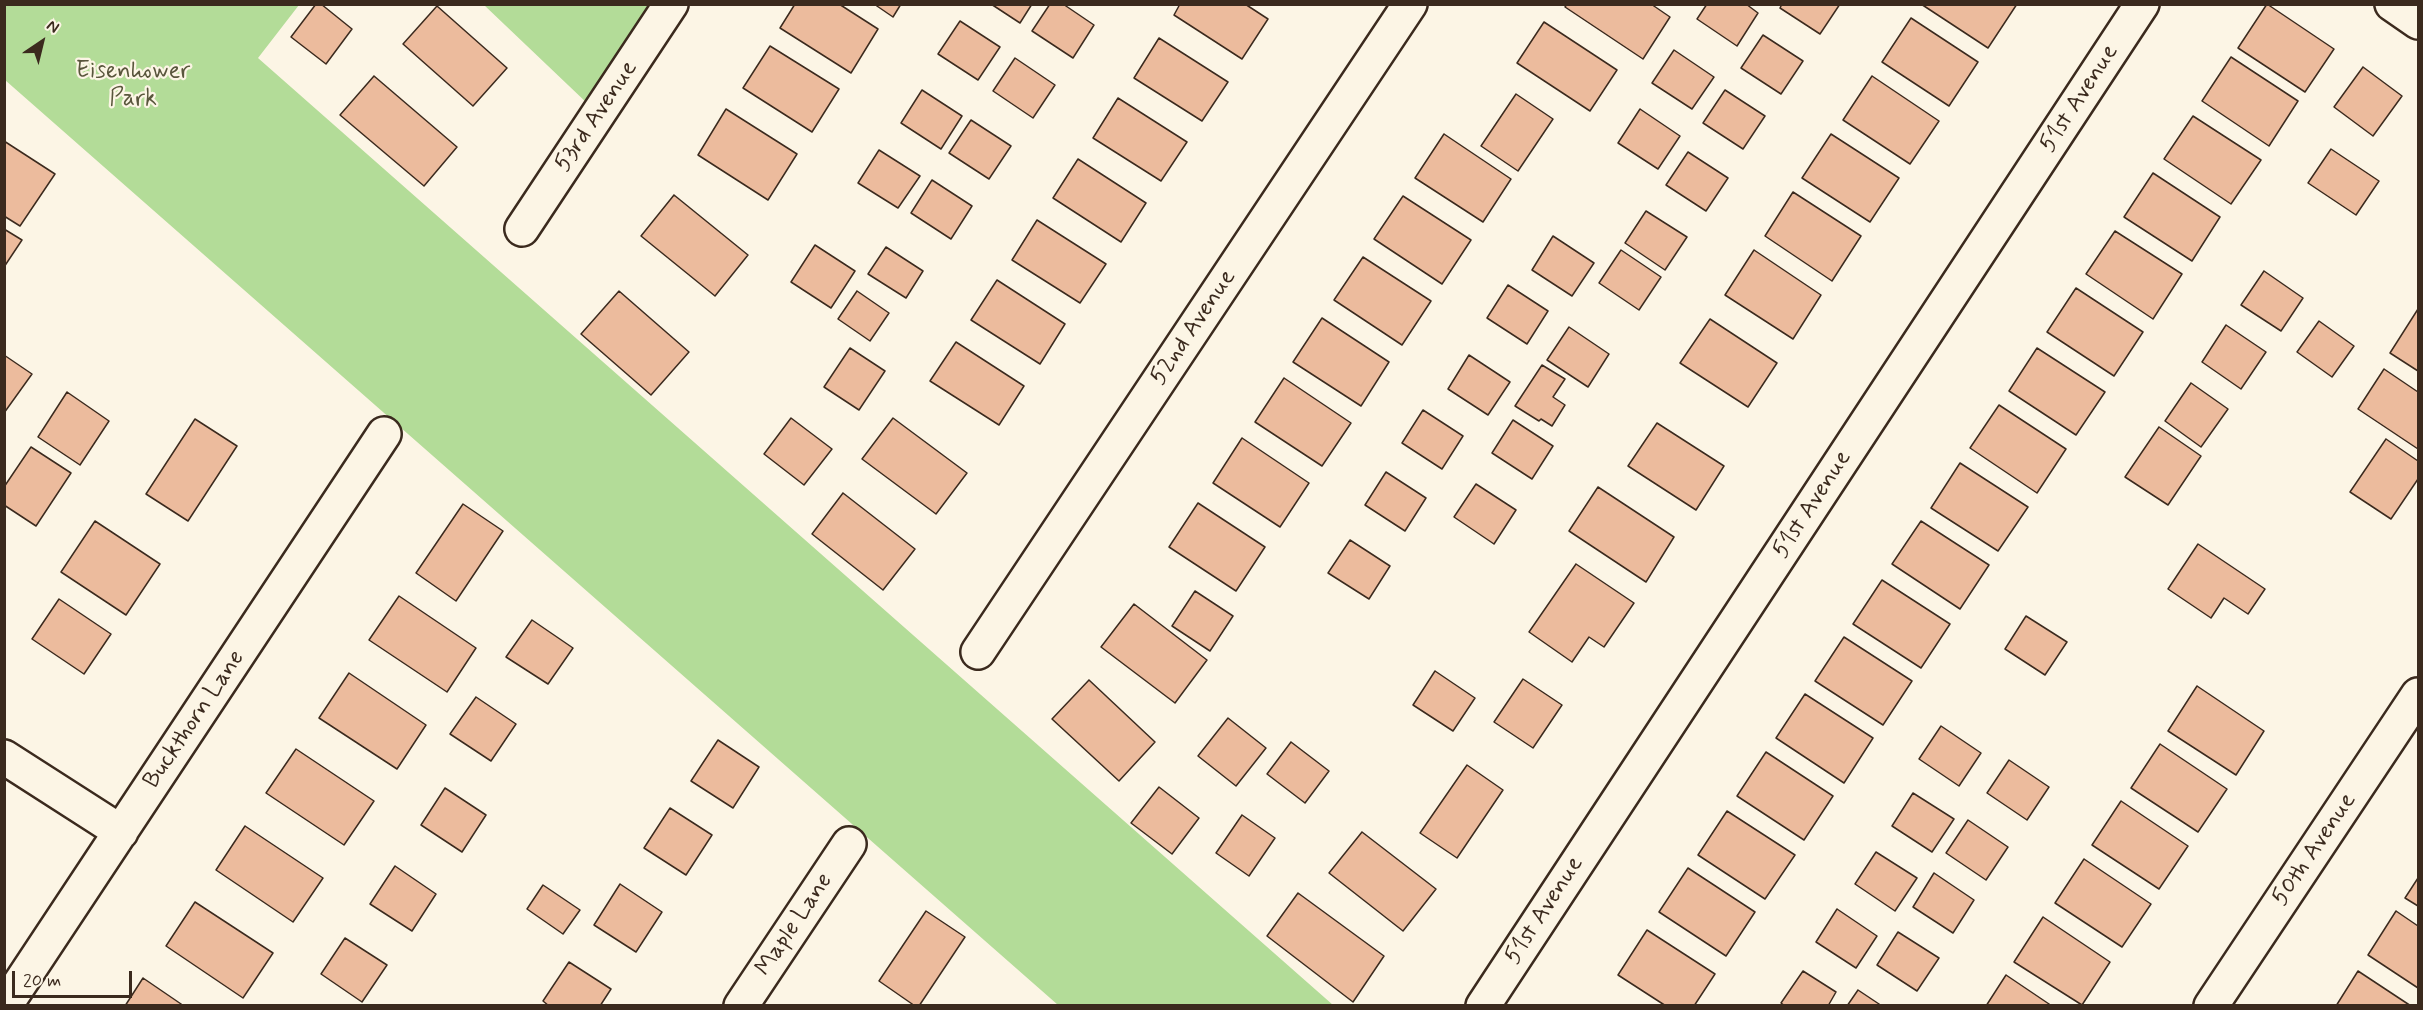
<!DOCTYPE html>
<html>
<head>
<meta charset="utf-8">
<style>
	body { margin:0 }
	#map { position:relative; width:2423px; height:1010px; overflow:hidden; background:#fcf5e5; font-family:Mynerve,sans-serif }
	canvas { display:block }
	.frame { position:absolute; inset:0; border:6px solid #3b2a1e; pointer-events:none }
	.north { position:absolute; left:12px; top:12px; width:60px; height:60px; -webkit-text-stroke:4px #fcf5e5; paint-order:stroke; rotate:35deg; font-size:16px; font-weight:700; line-height:24px; text-align:center; color:#3b2a1e }
	.north::after { content:''; display:block; margin:auto; width:21px; height:27px; background:#3b2a1e; clip-path:polygon(50% 0,100% 100%,50% 72%,0 100%) }
	.scale { position:absolute; left:12px; top:971px; width:120px; height:27px; box-sizing:border-box; border:3px solid #3b2a1e; border-top:0; padding-left:8px; font-size:18px; line-height:21px; white-space:nowrap; color:#3b2a1e; -webkit-text-stroke:4px #fcf5e5; paint-order:stroke }
</style>
</head>
<body>
<div id="map">
<canvas width="2423" height="1010"></canvas>
<div class="frame"></div>
<div class="north">N</div>
<div class="scale">20 m</div>
</div>
<script>
const context = document.querySelector('canvas').getContext('2d');
context.lineJoin = 'round';
function paint(path, color) {
  context.fillStyle = color;
  context.fill(path, 'evenodd');
}
function shape(rows) {
  const path = new Path2D();
  for (const r of rows) {
    path.moveTo(r[0], r[1]);
    for (let i = 2; i < r.length; i += 2) path.lineTo(r[i], r[i + 1]);
  }
  return path;
}
function strokePath(path, color, width, dash) {
  context.strokeStyle = color;
  context.lineWidth = width;
  context.lineCap = dash ? 'butt' : 'round';
  context.setLineDash(dash || []);
  context.stroke(path);
}
function label(font, color, halo, rows, align = 'center') {
  context.font = font + ' Mynerve,sans-serif';
  context.lineWidth = 4.5;
  context.setLineDash([]);
  context.textBaseline = 'middle';
  context.strokeStyle = halo;
  context.fillStyle = color;
  for (const [text, x, y, turn = 0] of rows) {
    context.save();
    context.translate(x, y);
    context.rotate((+turn || 0) * Math.PI / 180);
    context.textAlign = isNaN(turn) ? turn : align;
    if (halo) context.strokeText(text, 0, 0);
    context.fillText(text, 0, 0);
    context.restore();
  }
}
const green = shape([
	[5,5,299,5,258,58,1333,1005,1058,1005,5,80],
	[484,5,656,5,589,105]
]);
const building = shape([
	[316,4,321,4,352,29,326,64,291,37,316,4],
	[795,4,839,4,878,29,851,73,780,28,795,4],
	[874,4,901,4,893,17,874,4],
	[991,4,1032,4,1020,23,991,4],
	[1050,4,1063,4,1094,25,1073,58,1032,31,1050,4],
	[1180,4,1245,4,1268,19,1242,59,1174,15,1180,4],
	[1567,4,1651,4,1670,17,1643,59,1565,7,1567,4],
	[1707,4,1746,4,1758,13,1737,46,1697,19,1707,4],
	[1782,4,1840,4,1820,34,1780,8,1782,4],
	[1921,4,2017,4,1988,48,1921,4],
	[2267,4,2334,49,2305,92,2238,48,2267,4],
	[437,6,507,68,473,106,403,44,437,6],
	[1911,18,1978,62,1949,106,1882,62,1911,18],
	[960,21,1000,47,978,80,938,54,960,21],
	[1544,22,1617,70,1590,111,1517,63,1544,22],
	[1763,35,1803,61,1781,94,1741,68,1763,35],
	[1159,38,1228,82,1202,121,1134,78,1159,38],
	[770,46,839,89,812,132,743,88,770,46],
	[1674,50,1714,77,1692,109,1652,83,1674,50],
	[2231,57,2298,101,2269,146,2202,101,2231,57],
	[1015,58,1055,85,1033,118,993,91,1015,58],
	[2363,67,2402,96,2373,136,2334,107,2363,67],
	[374,76,457,147,424,186,340,115,374,76],
	[1872,76,1939,121,1910,164,1843,120,1872,76],
	[922,90,962,116,941,149,901,123,922,90],
	[1725,90,1765,116,1743,149,1703,123,1725,90],
	[1516,94,1553,119,1518,171,1481,146,1516,94],
	[1118,98,1187,142,1161,181,1093,138,1118,98],
	[726,109,797,154,768,200,698,155,726,109],
	[1640,109,1680,136,1658,169,1618,143,1640,109],
	[2193,116,2261,160,2231,204,2164,159,2193,116],
	[971,120,1011,146,989,179,949,153,971,120],
	[1444,134,1511,179,1483,222,1415,178,1444,134],
	[1831,134,1899,178,1870,222,1802,178,1831,134],
	[4,141,55,174,20,226,4,216,4,141],
	[2331,149,2379,181,2356,215,2308,183,2331,149],
	[879,150,920,176,898,208,858,183,879,150],
	[1688,152,1728,178,1706,211,1666,185,1688,152],
	[1078,159,1146,203,1121,242,1053,198,1078,159],
	[2153,173,2220,217,2192,261,2124,217,2153,173],
	[932,180,972,206,951,239,911,213,932,180],
	[1793,192,1861,236,1832,281,1765,236,1793,192],
	[674,195,748,255,715,296,641,236,674,195],
	[1403,196,1471,240,1442,284,1374,239,1403,196],
	[1646,211,1687,237,1665,270,1625,243,1646,211],
	[1037,220,1106,264,1080,303,1012,260,1037,220],
	[4,229,22,240,4,267,4,229],
	[2115,231,2182,274,2153,319,2086,274,2115,231],
	[1553,236,1594,263,1572,296,1532,270,1553,236],
	[815,245,855,271,831,308,791,282,815,245],
	[886,247,923,271,906,298,868,274,886,247],
	[1621,250,1661,277,1639,310,1599,283,1621,250],
	[1754,250,1821,295,1793,339,1725,295,1754,250],
	[1363,257,1431,301,1402,345,1334,300,1363,257],
	[2264,271,2303,298,2281,331,2241,305,2264,271],
	[997,280,1065,324,1040,364,971,320,997,280],
	[1508,285,1548,311,1527,344,1487,318,1508,285],
	[2076,288,2143,332,2114,376,2047,332,2076,288],
	[619,291,689,352,651,395,581,334,619,291],
	[857,291,889,313,870,341,838,319,857,291],
	[2418,309,2418,371,2390,353,2418,309],
	[1322,318,1389,362,1361,406,1293,362,1322,318],
	[1710,319,1777,363,1748,407,1680,363,1710,319],
	[2319,321,2354,346,2332,377,2297,352,2319,321],
	[2226,325,2266,352,2241,389,2202,362,2226,325],
	[1569,327,1609,354,1588,387,1547,360,1569,327],
	[956,342,1024,386,999,425,930,381,956,342],
	[850,348,885,371,859,410,824,387,850,348],
	[2037,348,2105,392,2076,435,2009,391,2037,348],
	[4,355,32,374,4,413,4,355],
	[1469,355,1510,382,1488,415,1448,389,1469,355],
	[1542,365,1565,379,1553,397,1565,405,1552,426,1541,419,1539,421,1515,406,1542,365],
	[2384,369,2418,392,2418,449,2358,409,2384,369],
	[1284,378,1351,423,1322,466,1255,422,1284,378],
	[2191,383,2228,409,2201,447,2165,421,2191,383],
	[67,392,109,421,80,465,38,437,67,392],
	[1999,405,2066,449,2037,493,1970,448,1999,405],
	[1423,410,1463,436,1442,469,1402,443,1423,410],
	[791,418,832,449,804,485,764,454,791,418],
	[893,418,967,473,936,514,862,459,893,418],
	[195,419,237,446,188,521,146,494,195,419],
	[1513,420,1553,446,1532,479,1492,453,1513,420],
	[1657,423,1724,466,1696,510,1628,466,1657,423],
	[2159,427,2201,456,2168,505,2125,477,2159,427],
	[1242,438,1309,483,1280,527,1213,483,1242,438],
	[2386,439,2418,461,2418,479,2391,519,2350,492,2386,439],
	[31,447,71,473,36,526,4,505,4,487,31,447],
	[1960,463,2028,507,1998,551,1931,508,1960,463],
	[1386,472,1426,498,1405,531,1365,505,1386,472],
	[1476,484,1516,510,1494,544,1454,517,1476,484],
	[1598,487,1674,537,1646,582,1569,531,1598,487],
	[843,493,915,549,883,590,812,534,843,493],
	[1198,503,1265,547,1236,591,1169,547,1198,503],
	[463,504,503,531,456,601,416,573,463,504],
	[95,521,160,564,126,615,61,572,95,521],
	[1921,521,1989,565,1960,609,1892,564,1921,521],
	[1350,540,1390,566,1369,599,1328,573,1350,540],
	[2198,544,2265,589,2248,614,2224,598,2211,618,2168,589,2198,544],
	[1576,564,1634,603,1604,647,1589,637,1572,662,1529,632,1576,564],
	[1882,580,1950,624,1921,668,1853,624,1882,580],
	[1195,591,1233,616,1210,651,1172,626,1195,591],
	[399,596,476,648,447,692,369,640,399,596],
	[59,599,111,634,84,674,32,639,59,599],
	[1134,604,1207,660,1175,703,1101,647,1134,604],
	[2026,616,2067,642,2045,675,2005,649,2026,616],
	[532,620,573,648,548,684,506,657,532,620],
	[1844,637,1912,681,1883,725,1815,681,1844,637],
	[1435,671,1475,698,1453,731,1413,705,1435,671],
	[349,673,426,725,397,769,319,718,349,673],
	[1523,679,1562,705,1533,748,1494,722,1523,679],
	[1089,680,1155,742,1119,781,1052,719,1089,680],
	[2197,686,2264,731,2236,775,2168,731,2197,686],
	[1805,694,1873,738,1844,783,1776,738,1805,694],
	[476,697,516,724,491,761,450,734,476,697],
	[1228,718,1266,748,1236,786,1198,756,1228,718],
	[1941,726,1981,753,1959,786,1919,759,1941,726],
	[718,740,759,767,733,808,691,781,718,740],
	[1291,742,1329,771,1305,803,1267,774,1291,742],
	[2160,744,2227,789,2198,832,2131,788,2160,744],
	[296,749,374,801,344,845,266,793,296,749],
	[1766,752,1833,796,1804,840,1737,796,1766,752],
	[2009,760,2049,787,2027,820,1987,793,2009,760],
	[1467,765,1503,790,1457,858,1420,833,1467,765],
	[1159,787,1199,818,1172,854,1131,823,1159,787],
	[445,788,486,815,462,852,421,825,445,788],
	[1913,793,1954,819,1932,852,1892,826,1913,793],
	[2121,801,2188,846,2159,889,2092,845,2121,801],
	[670,808,712,835,686,875,644,848,670,808],
	[1727,811,1795,855,1765,899,1698,855,1727,811],
	[1242,815,1275,838,1249,876,1216,853,1242,815],
	[1968,820,2008,847,1986,880,1946,853,1968,820],
	[245,826,323,878,293,922,216,870,245,826],
	[1362,832,1436,889,1403,931,1329,873,1362,832],
	[1876,852,1917,878,1895,911,1855,884,1876,852],
	[2084,859,2151,904,2122,947,2055,903,2084,859],
	[395,866,436,894,412,931,370,904,395,866],
	[1688,868,1755,912,1726,956,1659,912,1688,868],
	[1934,873,1974,900,1953,933,1913,907,1934,873],
	[2418,878,2418,906,2405,898,2418,878],
	[620,884,662,912,636,952,594,925,620,884],
	[543,885,580,910,563,934,527,909,543,885],
	[1298,893,1384,956,1353,1002,1267,936,1298,893],
	[195,902,273,953,243,998,166,946,195,902],
	[1837,909,1877,936,1856,968,1816,942,1837,909],
	[926,911,965,937,919,1006,915,1006,879,981,926,911],
	[2396,911,2418,926,2418,988,2368,955,2396,911],
	[2043,917,2110,962,2082,1005,2014,962,2043,917],
	[1647,930,1715,974,1694,1006,1666,1006,1618,975,1647,930],
	[1898,932,1939,958,1917,991,1877,965,1898,932],
	[345,938,387,965,362,1002,321,974,345,938],
	[569,962,611,989,600,1006,549,1006,543,1001,569,962],
	[1803,971,1836,992,1828,1006,1785,1006,1781,1003,1803,971],
	[2358,971,2411,1006,2336,1006,2358,971],
	[2006,975,2052,1006,1986,1006,2006,975],
	[143,978,184,1006,125,1006,143,978],
	[1858,990,1882,1006,1847,1006,1858,990]
]);
const minor = shape([
	[2392,4,2418,22],
	[522,229,671,4],
	[978,652,1410,4],
	[4,757,121,832],
	[5,1006,384,434],
	[741,1006,849,844],
	[1483,1006,2142,4],
	[2211,1006,2418,695]
]);
const parkNames = [
	["Eisenhower",133,72],
	["Park",133,100]
];
const streetNames = [
	["51st Avenue",2080,99,-57],
	["53rd Avenue",597,117,-56],
	["52nd Avenue",1194,328,-56],
	["51st Avenue",1813,505,-57],
	["Buckthorn Lane",195,720,-56],
	["50th Avenue",2315,850,-56],
	["51st Avenue",1545,911,-57],
	["Maple Lane",795,925,-56]
];
paint(green, '#b3dc98');
paint(building, '#ecbb9d');
strokePath(building, '#3b2a1e', 1.5);
strokePath(minor, '#3b2a1e', 38);
strokePath(minor, '#fcf5e5', 33);
label('24px', '#59563c', '#fcf5e5', parkNames);
label('24px', '#3b2a1e', '#fcf5e5', streetNames);
</script>
</body>
</html>
